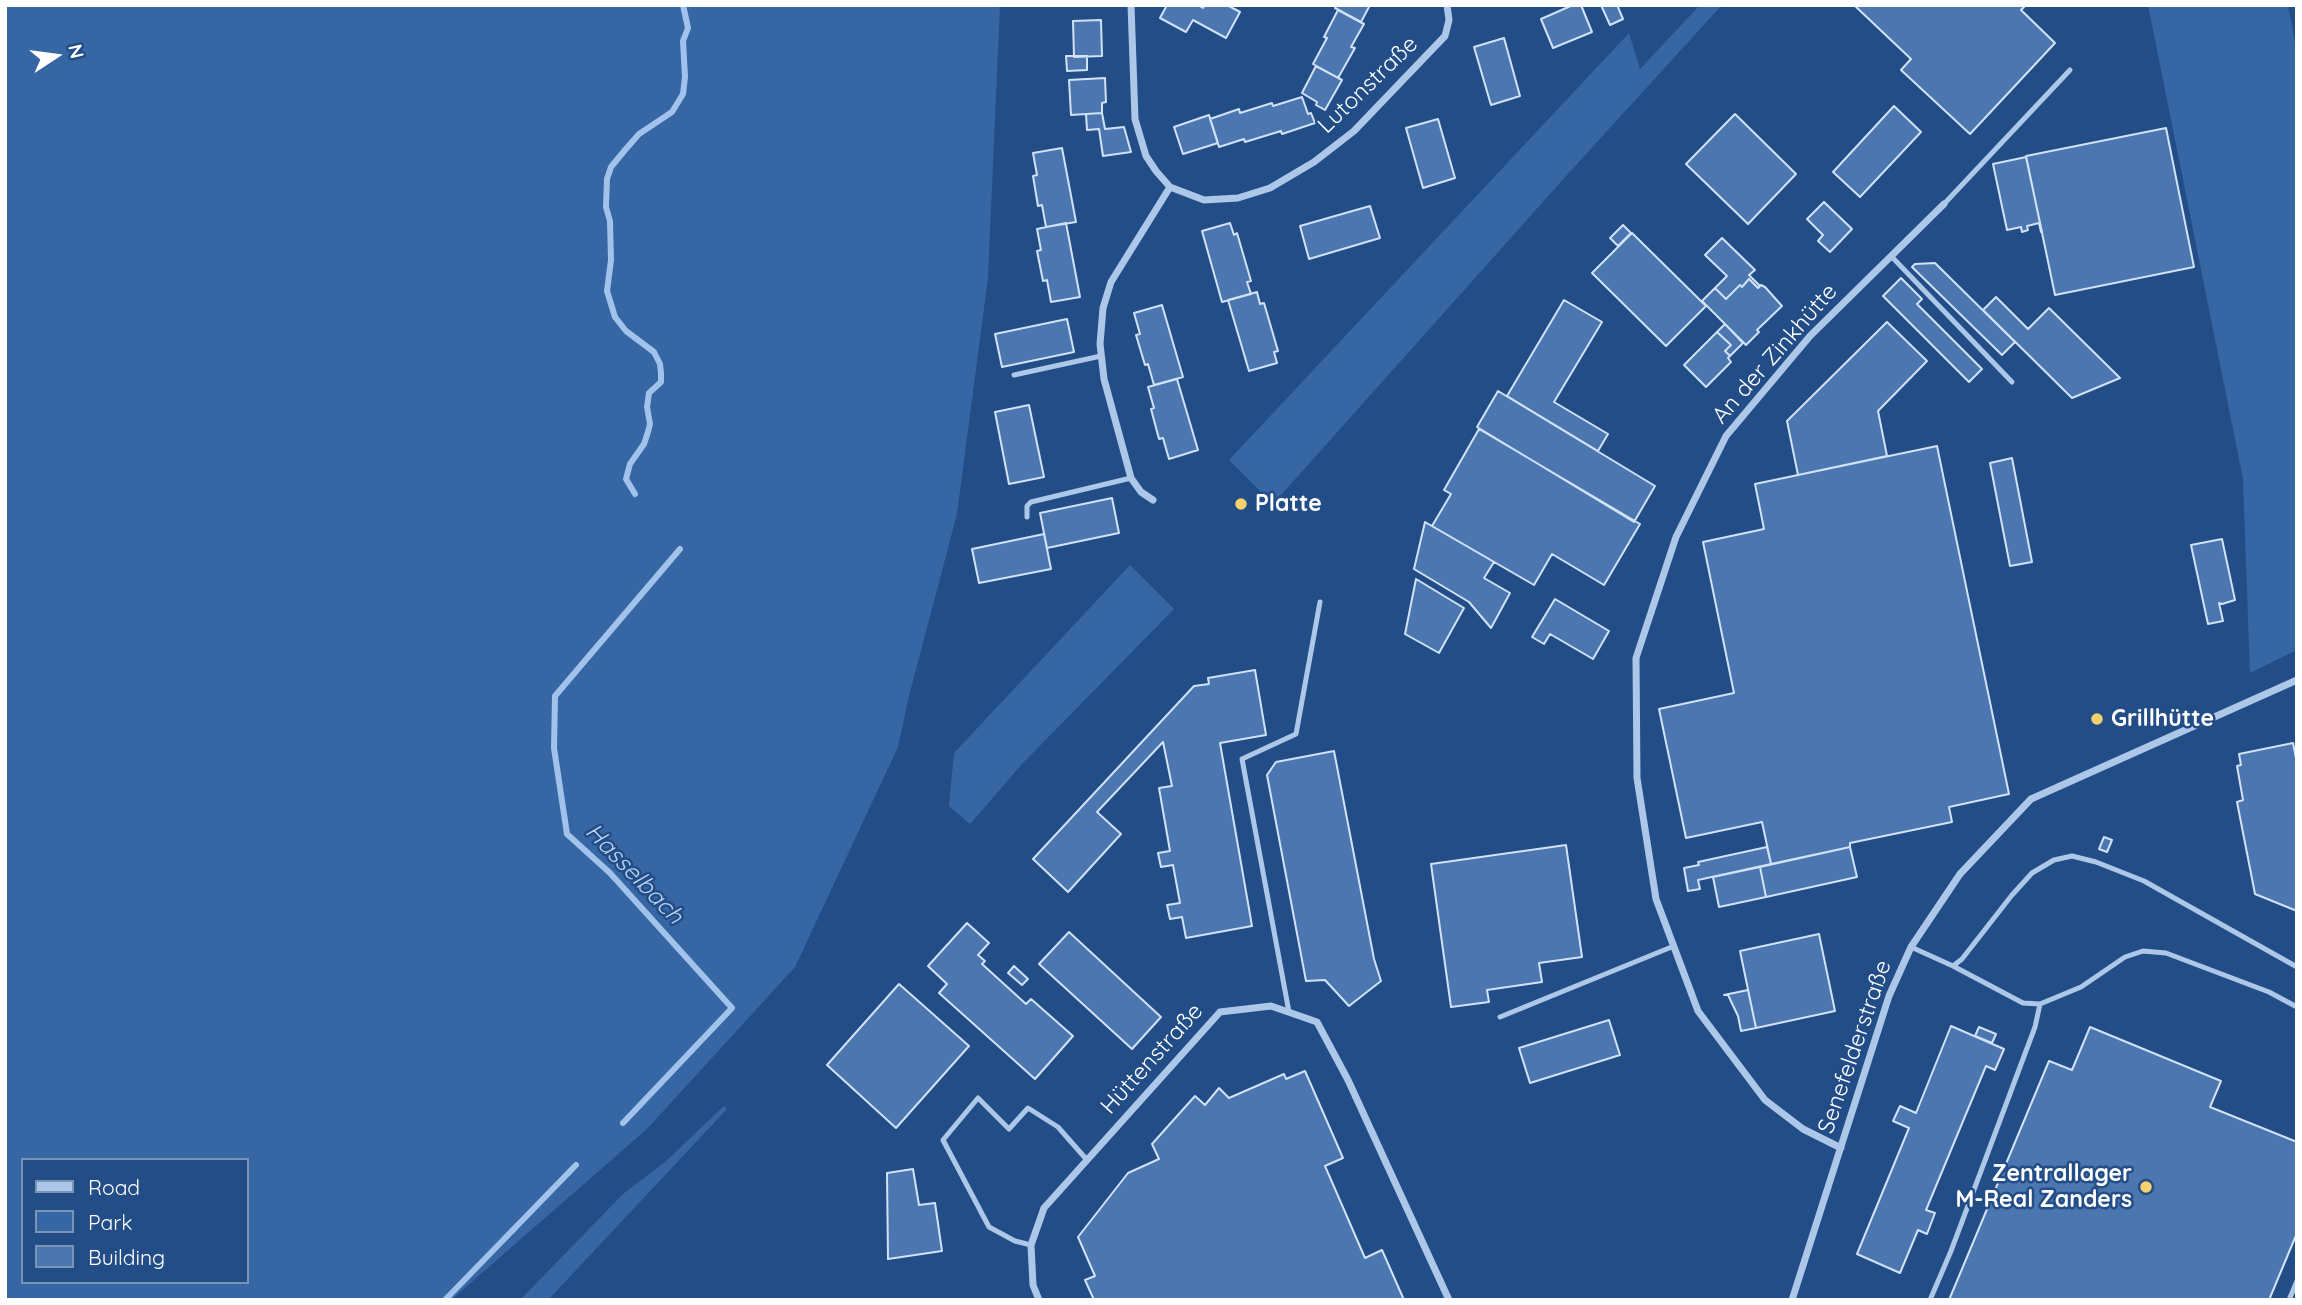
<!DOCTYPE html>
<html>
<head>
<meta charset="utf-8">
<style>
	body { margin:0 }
	#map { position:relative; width:2302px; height:1305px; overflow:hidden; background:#224d87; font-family:Quicksand,sans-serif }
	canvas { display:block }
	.frame { position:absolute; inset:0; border:7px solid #fff; pointer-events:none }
	.legend { position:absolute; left:21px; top:1158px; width:228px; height:126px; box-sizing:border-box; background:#224d87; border:2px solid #7a94b7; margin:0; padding:9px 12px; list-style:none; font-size:21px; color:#fff }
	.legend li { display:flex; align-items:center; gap:14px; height:35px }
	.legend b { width:35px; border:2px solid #7a94b7 }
	.north { position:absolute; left:21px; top:21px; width:70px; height:70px; -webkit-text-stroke:5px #224d87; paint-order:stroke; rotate:77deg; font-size:19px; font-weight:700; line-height:28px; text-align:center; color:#fff }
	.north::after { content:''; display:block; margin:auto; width:24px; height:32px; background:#fff; clip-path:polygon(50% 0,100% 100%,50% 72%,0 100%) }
</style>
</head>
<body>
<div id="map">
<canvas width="2302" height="1305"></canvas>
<div class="frame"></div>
<ul class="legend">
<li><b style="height:9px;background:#adc7e9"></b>Road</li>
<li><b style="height:19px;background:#3666a4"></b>Park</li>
<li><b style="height:19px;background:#4b76af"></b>Building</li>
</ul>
<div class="north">N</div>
</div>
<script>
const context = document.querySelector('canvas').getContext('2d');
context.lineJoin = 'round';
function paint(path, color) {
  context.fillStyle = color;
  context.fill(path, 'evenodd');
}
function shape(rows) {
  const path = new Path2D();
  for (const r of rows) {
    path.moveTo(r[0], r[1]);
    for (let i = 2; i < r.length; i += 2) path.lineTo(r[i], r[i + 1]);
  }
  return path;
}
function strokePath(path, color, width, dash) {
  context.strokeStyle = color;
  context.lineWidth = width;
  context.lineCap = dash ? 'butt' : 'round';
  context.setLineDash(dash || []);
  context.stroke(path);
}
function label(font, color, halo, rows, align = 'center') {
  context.font = font + ' Quicksand,sans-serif';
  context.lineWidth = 5;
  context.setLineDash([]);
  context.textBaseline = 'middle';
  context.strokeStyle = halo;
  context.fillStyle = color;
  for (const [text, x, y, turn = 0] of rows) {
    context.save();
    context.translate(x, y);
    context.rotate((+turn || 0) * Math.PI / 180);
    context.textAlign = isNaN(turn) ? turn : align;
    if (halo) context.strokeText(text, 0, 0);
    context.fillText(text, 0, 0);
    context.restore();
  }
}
const green = shape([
	[5,5,1000,5,988,278,957,514,909,696,898,747,795,967,647,1129,451,1300,5,1300],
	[23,1160,247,1160,247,1282,23,1282],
	[1700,5,1722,5,1567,175,1273,504,1229,460,1629,33,1640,69],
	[2148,5,2288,5,2297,54,2297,650,2250,673,2243,479],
	[1130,565,1174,609,1023,763,970,824,949,806,954,753],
	[724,1106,727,1109,548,1300,520,1300,623,1194,665,1162]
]);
const stream = shape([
	[635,494,626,479,630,464,644,444,648,432,650,424,647,407,649,393,661,382,661,373,660,364,654,352,626,331,615,317,607,291,611,260,610,221,606,207,607,179,611,167,625,150,639,134,672,112,683,94,685,77,683,41,688,28,683,5],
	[623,1123,732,1008,610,873,567,834,554,748,555,696,680,549],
	[445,1300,576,1165]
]);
const building = shape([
	[1167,5,1198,5,1203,8,1205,5,1227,5,1240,12,1226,38,1193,20,1186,32,1160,18,1167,5],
	[1337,5,1370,5,1361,22,1335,8,1337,5],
	[1573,5,1581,5,1592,32,1553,48,1541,19,1573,5],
	[1601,5,1617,5,1623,19,1610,25,1601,5],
	[1854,5,2026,5,2021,10,2055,43,1970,134,1901,70,1911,59,1854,5],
	[1338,10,1364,24,1351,47,1355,48,1338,78,1313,64,1327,38,1324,37,1338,10],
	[1101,20,1102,56,1074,57,1073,21,1101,20],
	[1504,38,1520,96,1491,105,1474,47,1504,38],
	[1066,56,1087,56,1087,70,1067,71,1066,56],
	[1316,66,1342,80,1325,110,1316,105,1317,102,1302,93,1316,66],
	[1105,78,1106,102,1102,103,1102,113,1071,115,1069,80,1105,78],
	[1302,97,1308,114,1311,113,1315,123,1282,134,1281,131,1245,142,1244,139,1219,147,1210,119,1239,109,1240,113,1272,103,1273,106,1302,97],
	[1894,106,1921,132,1860,197,1833,172,1894,106],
	[1102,113,1105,129,1124,127,1131,152,1103,156,1099,129,1087,130,1086,114,1102,113],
	[1735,114,1796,174,1748,224,1686,164,1735,114],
	[1209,115,1218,143,1183,154,1174,127,1209,115],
	[1438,119,1455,178,1423,188,1406,128,1438,119],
	[2166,128,2194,267,2055,295,2026,156,2166,128],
	[1062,148,1076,222,1046,227,1042,205,1038,206,1033,176,1037,175,1033,153,1062,148],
	[2026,157,2042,232,2041,232,2039,223,2027,226,2028,230,2022,232,2021,227,2007,230,1993,164,2026,157],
	[1824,202,1852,229,1830,252,1818,241,1823,235,1807,219,1824,202],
	[1370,206,1380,238,1309,259,1300,226,1370,206],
	[1066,223,1080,297,1051,302,1047,280,1043,281,1037,251,1041,250,1037,229,1066,223],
	[1230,223,1234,235,1237,233,1251,281,1247,282,1251,294,1222,302,1202,231,1230,223],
	[1623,225,1631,233,1618,246,1610,238,1623,225],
	[1632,233,1706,306,1666,346,1592,273,1632,233],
	[1722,238,1755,270,1749,275,1760,286,1758,288,1749,279,1742,287,1740,285,1726,299,1715,288,1727,276,1705,255,1722,238],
	[1935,263,2015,342,2002,355,1912,267,1915,264,1935,263],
	[1901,278,1922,299,1917,304,1982,369,1969,382,1883,296,1901,278],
	[1749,279,1758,288,1761,285,1765,287,1782,306,1757,330,1759,332,1746,345,1702,301,1715,288,1726,299,1740,285,1742,287,1749,279],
	[1257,292,1260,304,1264,303,1278,351,1274,352,1277,363,1249,371,1228,300,1257,292],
	[1996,297,2028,329,2049,308,2120,378,2072,398,1983,310,1996,297],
	[1564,300,1602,322,1554,402,1608,434,1598,451,1507,396,1564,300],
	[1162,305,1183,377,1154,385,1148,364,1145,365,1136,335,1140,334,1134,313,1162,305],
	[1067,319,1074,352,1002,367,995,334,1067,319],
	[1887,322,1927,361,1878,411,1887,456,1798,475,1787,421,1887,322],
	[1725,324,1743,343,1730,356,1725,351,1731,345,1717,332,1725,324],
	[1717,332,1731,345,1725,351,1730,356,1728,358,1731,362,1706,387,1684,365,1717,332],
	[1177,379,1198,450,1169,459,1163,438,1159,439,1151,409,1154,408,1148,387,1177,379],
	[1498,391,1655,486,1634,522,1477,427,1498,391],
	[1029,405,1044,477,1009,484,995,412,1029,405],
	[1479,429,1640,524,1604,585,1552,554,1534,585,1432,526,1451,494,1444,490,1479,429],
	[1937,446,2009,794,1949,807,1952,822,1850,843,1850,847,1771,864,1762,822,1686,838,1659,709,1734,693,1703,542,1764,529,1755,484,1937,446],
	[2012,458,2032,562,2010,566,1990,463,2012,458],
	[1112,498,1119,533,1047,548,1040,513,1112,498],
	[1425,522,1494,562,1484,578,1510,593,1491,628,1469,602,1414,569,1425,522],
	[1044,534,1051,569,979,583,972,549,1044,534],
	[2222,539,2235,600,2222,604,2219,603,2223,621,2208,624,2191,545,2222,539],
	[1416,579,1464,608,1439,653,1405,634,1416,579],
	[1555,599,1609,631,1593,659,1550,634,1544,644,1532,637,1555,599],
	[1255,670,1266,735,1220,743,1252,926,1186,938,1182,917,1170,919,1167,905,1180,903,1173,865,1161,867,1158,853,1170,851,1159,788,1172,786,1163,742,1097,812,1121,834,1068,892,1033,859,1194,686,1209,684,1208,678,1255,670],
	[2293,743,2297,763,2297,911,2255,894,2237,802,2243,800,2237,766,2241,765,2239,754,2293,743],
	[1334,751,1374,959,1381,981,1349,1006,1325,980,1306,981,1267,775,1276,762,1334,751],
	[2104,837,2112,840,2107,852,2099,849,2104,837],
	[1566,845,1582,957,1539,963,1542,982,1487,990,1489,1002,1451,1007,1431,864,1566,845],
	[1767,847,1771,864,1698,880,1700,889,1688,891,1684,868,1699,865,1698,862,1767,847],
	[1850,847,1857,877,1766,897,1760,867,1850,847],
	[1760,867,1766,897,1719,907,1713,877,1760,867],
	[967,923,989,943,978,955,985,961,982,964,1026,1004,1031,999,1073,1036,1035,1079,939,993,947,984,928,966,967,923],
	[1069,932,1161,1017,1132,1049,1039,964,1069,932],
	[1819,934,1835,1011,1756,1028,1740,951,1819,934],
	[1014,966,1028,979,1022,985,1008,973,1014,966],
	[899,984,969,1046,896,1128,827,1065,899,984],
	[1748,990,1756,1028,1741,1031,1738,1016,1728,995,1724,995,1748,990],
	[1609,1020,1620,1055,1530,1083,1519,1048,1609,1020],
	[1951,1026,2004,1049,1995,1070,1986,1066,1926,1210,1935,1213,1927,1234,1918,1230,1900,1273,1857,1254,1909,1128,1893,1121,1900,1106,1916,1113,1951,1026],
	[1979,1027,1996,1034,1992,1043,1975,1036,1979,1027],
	[2090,1027,2221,1081,2210,1107,2297,1142,2297,1233,2269,1300,1949,1300,2049,1061,2072,1070,2090,1027],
	[1305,1071,1343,1158,1325,1166,1365,1258,1382,1250,1404,1300,1094,1300,1085,1280,1095,1276,1078,1237,1128,1173,1159,1159,1152,1144,1195,1096,1205,1105,1219,1088,1229,1098,1284,1074,1286,1079,1305,1071],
	[913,1169,919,1205,935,1203,942,1251,888,1259,887,1173,913,1169]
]);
const lane = shape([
	[1944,204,2070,70],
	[1891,256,2012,382],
	[1014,375,1101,356],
	[1027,517,1027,506,1031,502,1131,478],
	[1911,947,1953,966,1962,959,2012,895,2032,873,2054,860,2072,856,2096,862,2144,881,2297,967],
	[1953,966,2023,1003,2040,1004,2081,987,2125,957,2143,951,2166,953,2269,992,2297,1007],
	[1289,1012,1242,759,1296,734,1320,602],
	[1500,1017,1674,946],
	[1031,1245,1015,1241,989,1227,943,1140,978,1098,1009,1129,1028,1108,1058,1127,1087,1160],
	[1930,1300,1951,1251,2035,1027,2040,1004],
	[2289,1300,2297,1281]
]);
const street = shape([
	[1131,5,1135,119,1146,156,1156,171,1170,187,1111,282,1103,308,1100,344,1104,379,1131,478,1141,492,1153,500],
	[1170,187,1204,200,1238,198,1270,188,1314,162,1354,131,1445,36,1449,20,1447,5],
	[1841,1148,1803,1129,1765,1100,1698,1011,1656,899,1637,778,1636,658,1676,537,1726,436,1810,336,1944,204],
	[1039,1300,1033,1285,1031,1245,1044,1208,1220,1012,1271,1006,1317,1022,1348,1080,1449,1300],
	[1792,1300,1889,996,1911,947,1960,874,2031,799,2297,680]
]);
const markers = [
	[1241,504,7,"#f5d06f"],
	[2097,719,7,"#f5d06f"],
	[2146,1187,7,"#f5d06f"]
];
const streetNames = [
	["Lutonstraße",1368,85,-44],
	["An der Zinkhütte",1775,354,-49],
	["Senefelderstraße",1855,1047,-71],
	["Hüttenstraße",1152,1059,-48]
];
const poiNames = [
	["Platte",1255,504],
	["Grillhütte",2111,719],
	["Zentrallager",2132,1174,"right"],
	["M-Real Zanders",2132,1200,"right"]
];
const waterNames = [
	["Hasselbach",634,874,46]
];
paint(green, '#3666a4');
strokePath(stream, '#a1c2eb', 6);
paint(building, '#4b76af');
strokePath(building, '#d1e2f7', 2);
strokePath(lane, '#adc7e9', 5);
strokePath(street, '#adc7e9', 7);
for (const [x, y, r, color] of markers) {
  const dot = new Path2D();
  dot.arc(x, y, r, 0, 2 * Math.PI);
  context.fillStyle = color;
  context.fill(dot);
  strokePath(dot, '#224d87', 2.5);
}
label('23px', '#fff', '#224d87', streetNames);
label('bold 23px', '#fff', '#224d87', poiNames, 'left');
label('italic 24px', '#b8d1f1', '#224d87', waterNames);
</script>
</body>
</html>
